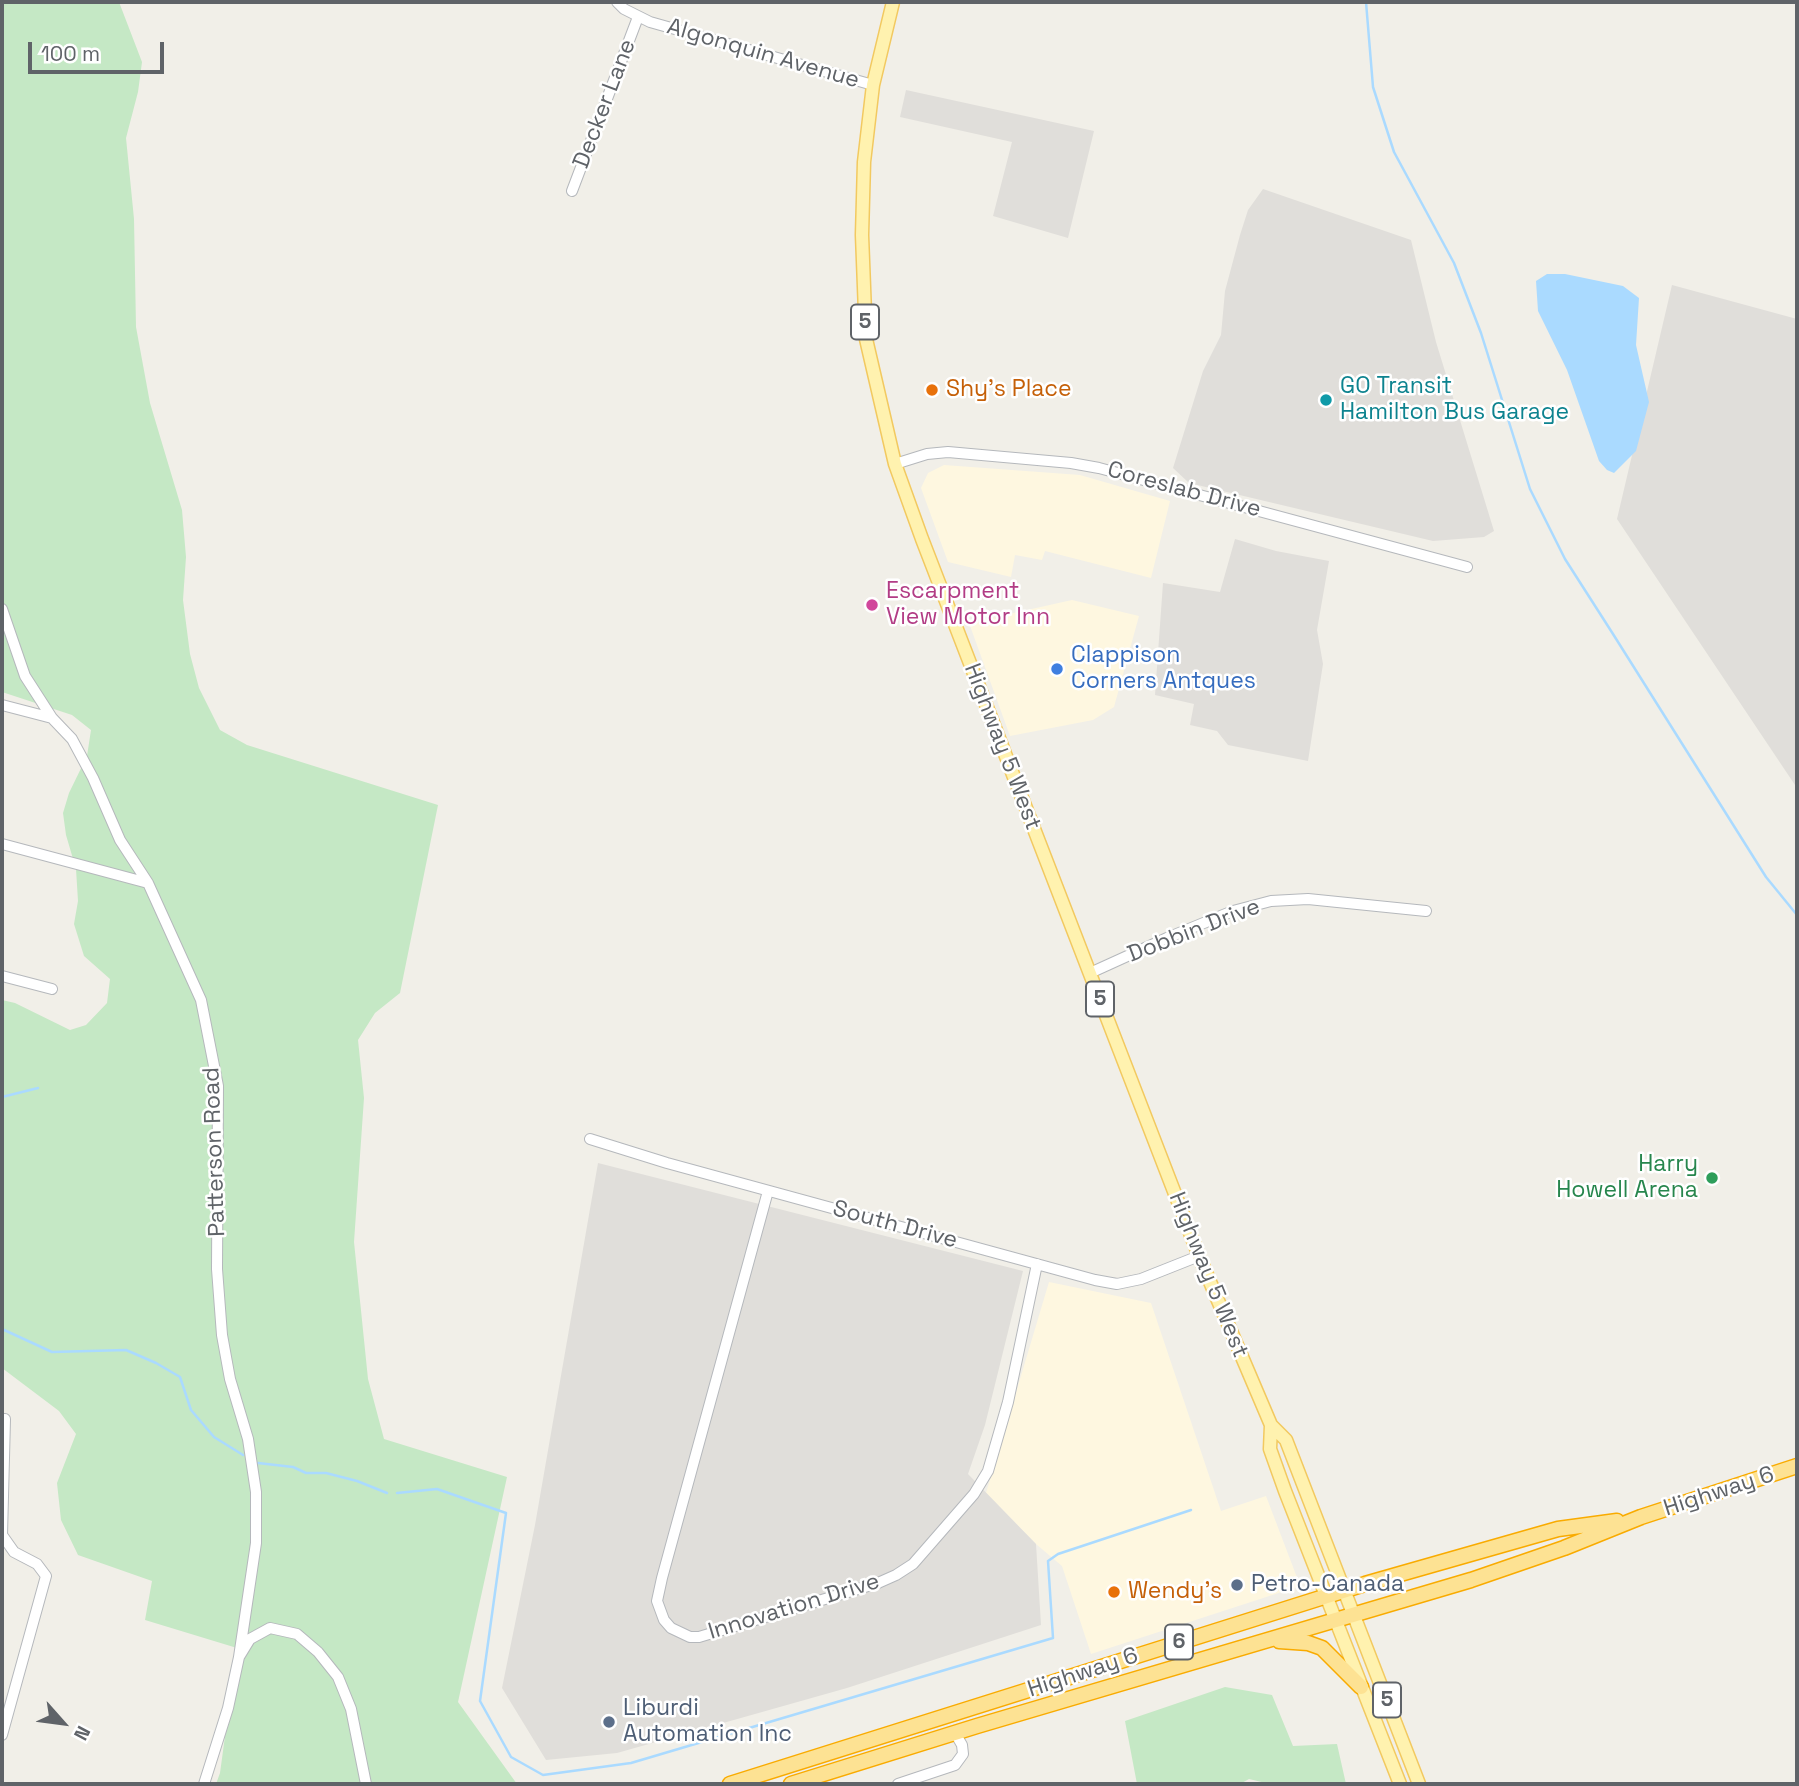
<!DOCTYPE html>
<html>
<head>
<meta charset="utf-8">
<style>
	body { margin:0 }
	#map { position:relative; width:1799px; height:1786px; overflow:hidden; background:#f1efe8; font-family:"Space Grotesk",sans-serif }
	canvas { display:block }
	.frame { position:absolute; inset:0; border:4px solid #5f6368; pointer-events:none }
	.north { position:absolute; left:28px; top:1688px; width:70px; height:70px; -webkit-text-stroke:5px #fff; paint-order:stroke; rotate:118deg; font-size:19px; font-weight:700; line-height:28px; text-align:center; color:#5f6368 }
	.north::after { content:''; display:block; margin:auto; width:24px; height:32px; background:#5f6368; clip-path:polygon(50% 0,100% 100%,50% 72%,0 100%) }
	.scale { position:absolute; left:28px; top:42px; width:136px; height:32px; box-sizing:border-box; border:4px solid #5f6368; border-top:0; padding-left:9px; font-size:21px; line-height:24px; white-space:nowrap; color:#5f6368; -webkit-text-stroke:5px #fff; paint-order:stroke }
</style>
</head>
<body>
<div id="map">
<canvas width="1799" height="1786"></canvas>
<div class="frame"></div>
<div class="north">N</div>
<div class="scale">100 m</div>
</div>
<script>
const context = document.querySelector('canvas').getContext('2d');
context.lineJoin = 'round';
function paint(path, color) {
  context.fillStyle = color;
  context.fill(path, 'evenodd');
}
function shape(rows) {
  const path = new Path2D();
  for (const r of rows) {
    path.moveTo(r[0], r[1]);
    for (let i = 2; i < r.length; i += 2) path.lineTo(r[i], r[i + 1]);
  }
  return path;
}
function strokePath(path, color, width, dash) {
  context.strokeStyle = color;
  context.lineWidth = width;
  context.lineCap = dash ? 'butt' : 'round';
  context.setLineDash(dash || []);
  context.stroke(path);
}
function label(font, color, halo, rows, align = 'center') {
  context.font = font + ' "Space Grotesk",sans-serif';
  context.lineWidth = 5;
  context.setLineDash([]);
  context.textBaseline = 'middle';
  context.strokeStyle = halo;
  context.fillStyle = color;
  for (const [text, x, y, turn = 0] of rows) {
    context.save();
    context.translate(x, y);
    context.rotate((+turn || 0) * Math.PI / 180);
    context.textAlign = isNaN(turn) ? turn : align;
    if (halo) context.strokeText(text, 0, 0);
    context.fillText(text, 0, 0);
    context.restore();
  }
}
const commercial = shape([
	[944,465,1080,475,1170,501,1151,578,1045,551,1042,560,1015,555,1011,577,948,562,921,488,928,473],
	[1072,600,1139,616,1114,707,1093,720,1010,736,969,623],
	[1049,1282,1151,1303,1221,1511,1266,1496,1298,1580,1297,1587,1091,1654,1062,1566,1036,1544,986,1493]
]);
const industrial = shape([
	[906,90,1094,131,1068,238,993,216,1012,142,900,117],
	[1263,189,1411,240,1436,342,1494,531,1484,537,1433,541,1189,483,1173,468,1203,371,1221,335,1225,291,1240,235,1248,210],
	[1672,285,1797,319,1797,788,1617,519],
	[1235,539,1276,551,1329,561,1317,630,1323,664,1308,761,1228,745,1217,731,1190,725,1194,704,1155,695,1163,583,1220,592],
	[598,1163,1023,1271,985,1425,968,1474,1036,1544,1041,1625,847,1688,617,1753,546,1760,502,1688,535,1525]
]);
const green = shape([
	[2,2,119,2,142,62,138,92,126,138,134,219,136,327,150,403,182,510,186,557,183,600,190,654,199,688,220,730,247,745,438,805,400,993,375,1013,358,1040,364,1098,354,1242,368,1379,384,1439,507,1477,458,1702,517,1784,216,1784,220,1773,237,1648,145,1620,152,1581,78,1555,61,1520,57,1483,76,1434,59,1411,2,1368,2,1000,15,1003,70,1030,86,1025,107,1003,110,979,84,956,74,924,78,901,76,869,66,835,63,813,69,793,87,756,91,730,72,715,2,692],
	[1225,1687,1272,1695,1293,1746,1337,1744,1346,1784,1270,1784,1249,1779,1240,1784,1137,1784,1125,1721]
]);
const water = shape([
	[1547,274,1565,274,1623,286,1639,298,1636,345,1649,402,1636,451,1614,473,1607,470,1599,461,1567,370,1538,311,1536,281]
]);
const stream = shape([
	[1366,2,1373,87,1394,152,1454,263,1481,333,1530,489,1565,559,1613,634,1766,877,1797,915],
	[2,1097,38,1088],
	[2,1329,52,1352,126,1350,156,1363,180,1377,191,1410,214,1437,243,1455],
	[258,1463,293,1467,306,1473,326,1473,357,1481,387,1493],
	[397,1493,437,1489,506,1513,480,1701,511,1757,543,1775,631,1763,1053,1638,1048,1561,1058,1554,1191,1510]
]);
const minor = shape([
	[617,2,624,9,650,22,873,85],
	[572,191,638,17],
	[895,464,927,454,948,452,1071,463,1099,468,1467,567],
	[2,609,25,676,52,718,72,739,93,778,120,840,148,883,201,1000,218,1086,217,1269,222,1335,230,1379,248,1439,256,1492,256,1543,239,1657],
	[2,705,52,718],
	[2,844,148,883],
	[1090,973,1167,938,1233,911,1271,901,1308,899,1426,911],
	[2,976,52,989],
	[590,1139,667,1163,1095,1280,1117,1284,1141,1279,1199,1256],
	[768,1191,662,1578,657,1601,664,1620,671,1628,690,1637,699,1637,878,1583,896,1575,913,1564,974,1494,988,1471,1008,1402,1037,1264],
	[2,1419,5,1419,2,1535,14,1552,37,1564,46,1576,2,1735],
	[204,1784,228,1708,239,1657,250,1639,270,1628,297,1634,318,1652,338,1677,351,1709,366,1784],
	[898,1784,955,1765,963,1754,962,1745,955,1733]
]);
const major = shape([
	[893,2,873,85,864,162,862,235,866,339,895,464,922,539,1199,1256,1271,1425,1286,1440,1419,1784],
	[1271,1425,1270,1449,1285,1491,1400,1784]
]);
const highway = shape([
	[1279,1641,1308,1643,1322,1648,1361,1687],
	[730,1784,1365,1584,1558,1529,1617,1521],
	[791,1784,977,1726,1471,1580,1564,1548,1641,1517,1797,1466]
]);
const markers = [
	[932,390,7,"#e8710a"],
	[1326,400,7,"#0f9aa8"],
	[872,605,7,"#d1479c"],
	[1057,669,7,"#3f7fe0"],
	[1712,1178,7,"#2e9e5b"],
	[1237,1585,7,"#5c6f8a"],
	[1114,1592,7,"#e8710a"],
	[609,1722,7,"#5c6f8a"]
];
const shields = [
	[865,322,28],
	[1100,999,28],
	[1179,1642,28],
	[1387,1700,28]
];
const shieldNames = [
	["5",865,322],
	["5",1100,999],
	["6",1179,1642],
	["5",1387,1700]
];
const streetNames = [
	["Algonquin Avenue",763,54,16],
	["Decker Lane",605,104,-69],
	["Coreslab Drive",1184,490,15],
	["Highway 5 West",1002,747,69],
	["Dobbin Drive",1194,931,-21],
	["Patterson Road",215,1152,-92],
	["South Drive",895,1225,15],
	["Highway 5 West",1208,1275,68],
	["Highway 6",1719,1492,-18],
	["Innovation Drive",794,1607,-17],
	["Highway 6",1083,1673,-18]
];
const cultureNames = [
	["GO Transit",1340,387],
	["Hamilton Bus Garage",1340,413]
];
const foodNames = [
	["Shy's Place",946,390],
	["Wendy's",1128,1592]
];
const hotelNames = [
	["Escarpment",886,592],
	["View Motor Inn",886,618]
];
const shopNames = [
	["Clappison",1071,656],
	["Corners Antques",1071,682]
];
const leisureNames = [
	["Harry",1698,1165],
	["Howell Arena",1698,1191]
];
const serviceNames = [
	["Petro-Canada",1251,1585],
	["Liburdi",623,1709],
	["Automation Inc",623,1735]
];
paint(commercial, '#fef7e0');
paint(industrial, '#e0deda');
paint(green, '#c5e8c5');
paint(water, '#aadaff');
strokePath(stream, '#aadaff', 2.5);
strokePath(minor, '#b5b8bc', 12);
strokePath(major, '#f2c960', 15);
strokePath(highway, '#f9ab00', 17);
strokePath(minor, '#fff', 10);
strokePath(major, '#fff2af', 12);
strokePath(highway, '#fde293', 14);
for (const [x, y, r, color] of markers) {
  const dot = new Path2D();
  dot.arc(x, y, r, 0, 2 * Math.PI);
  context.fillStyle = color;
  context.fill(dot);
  strokePath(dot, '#fff', 2.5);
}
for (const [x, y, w] of shields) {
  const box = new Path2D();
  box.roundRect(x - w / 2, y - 17.5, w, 35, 5);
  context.fillStyle = '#fff';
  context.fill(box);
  strokePath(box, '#5f6368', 2);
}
label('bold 21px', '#5f6368', null, shieldNames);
label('23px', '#5f6368', '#fff', streetNames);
label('23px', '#0d838f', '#fff', cultureNames, 'left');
label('23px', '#c56008', '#fff', foodNames, 'left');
label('23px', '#b23c85', '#fff', hotelNames, 'left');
label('23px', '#366cbe', '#fff', shopNames, 'left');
label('23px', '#27864d', '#fff', leisureNames, 'right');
label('23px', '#4e5e75', '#fff', serviceNames, 'left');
</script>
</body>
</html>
